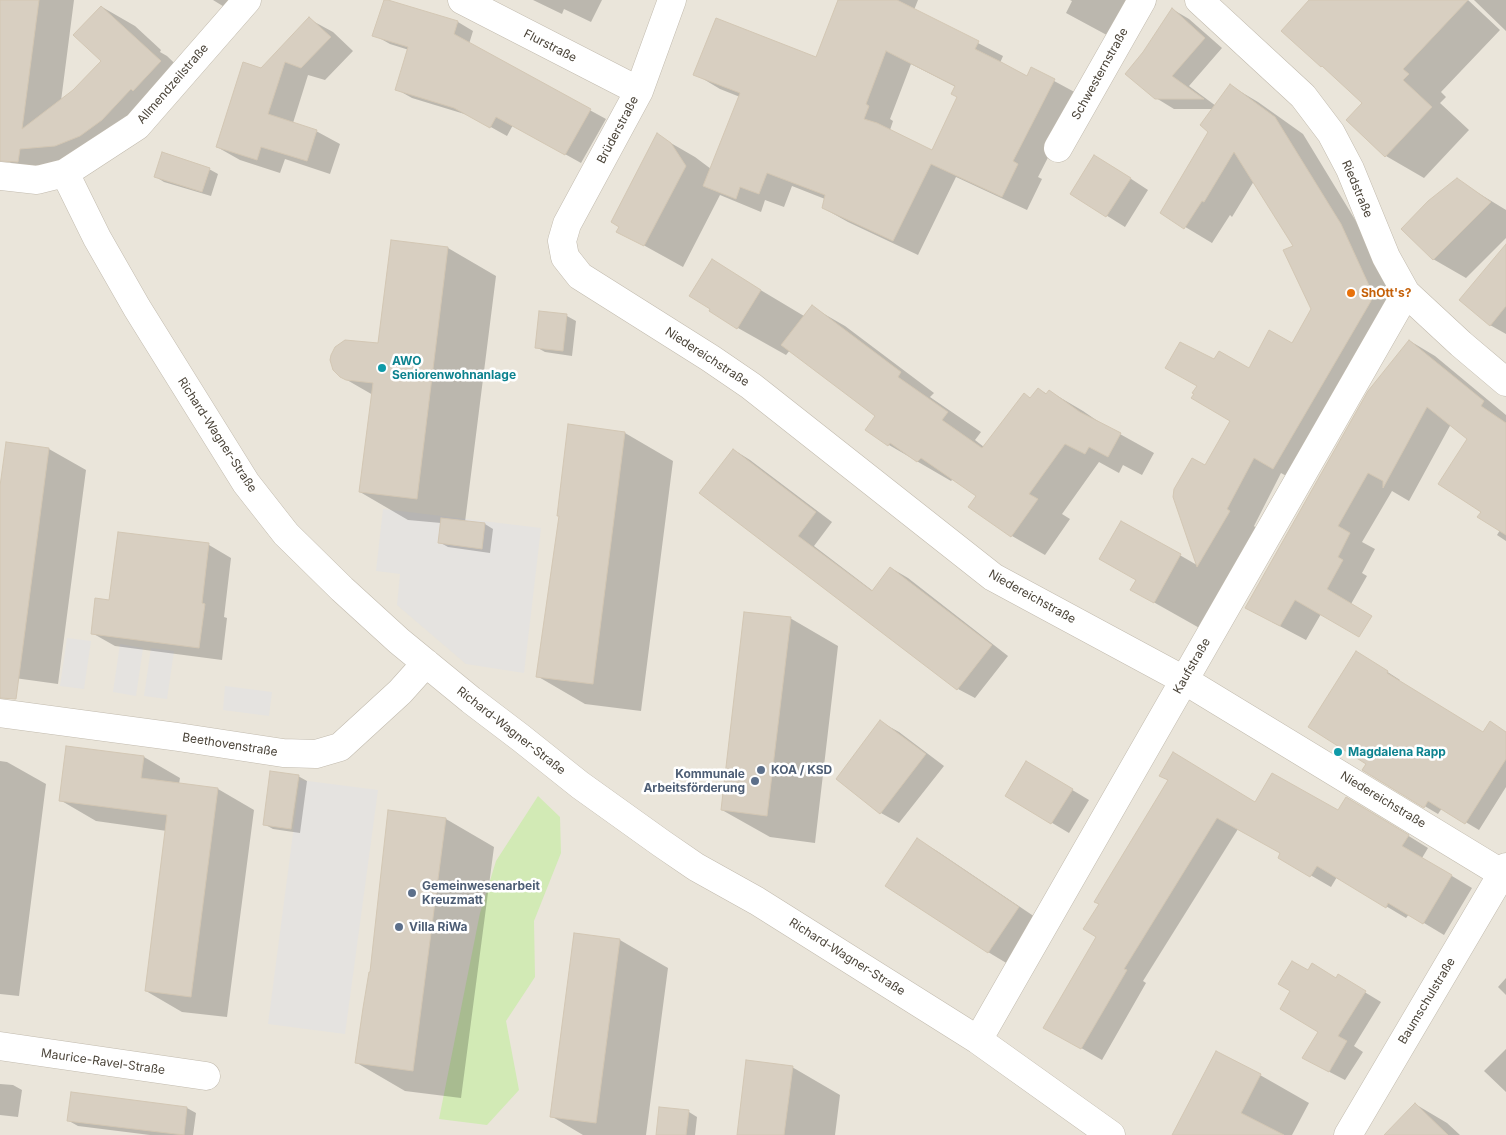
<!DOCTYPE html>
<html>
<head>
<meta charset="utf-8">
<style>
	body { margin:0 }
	canvas { display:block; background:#f6f3ec }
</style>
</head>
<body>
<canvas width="1506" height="1135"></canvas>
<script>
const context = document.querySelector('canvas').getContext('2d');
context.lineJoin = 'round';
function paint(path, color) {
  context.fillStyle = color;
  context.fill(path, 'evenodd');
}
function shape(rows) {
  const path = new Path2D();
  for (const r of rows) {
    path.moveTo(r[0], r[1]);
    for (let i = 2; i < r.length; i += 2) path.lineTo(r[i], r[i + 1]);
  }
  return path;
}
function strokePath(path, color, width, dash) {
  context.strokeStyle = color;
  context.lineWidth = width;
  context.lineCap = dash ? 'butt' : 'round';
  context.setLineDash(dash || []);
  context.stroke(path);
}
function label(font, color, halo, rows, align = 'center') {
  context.font = font + ' Inter,sans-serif';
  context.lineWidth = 5;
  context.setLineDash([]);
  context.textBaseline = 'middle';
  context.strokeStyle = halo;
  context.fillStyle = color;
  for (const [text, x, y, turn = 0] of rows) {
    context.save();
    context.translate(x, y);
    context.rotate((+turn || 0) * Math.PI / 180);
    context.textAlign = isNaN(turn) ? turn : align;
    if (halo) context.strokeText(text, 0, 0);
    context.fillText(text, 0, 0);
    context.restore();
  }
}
const residential = shape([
	[0,0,1506,0,1506,1135,0,1135]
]);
const green = shape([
	[538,796,560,817,561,853,534,921,535,977,506,1021,519,1090,487,1125,439,1119,480,913,496,861]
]);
const parking = shape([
	[383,509,541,528,524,673,466,664,397,605,400,574,376,571],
	[67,638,91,641,84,689,60,686],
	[120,644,143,648,136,696,113,692],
	[151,648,174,651,167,699,144,696],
	[225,686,272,692,269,716,223,710],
	[300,780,378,790,345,1034,268,1024]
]);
const shadow = shape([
	[0,0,74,0,61,101,74,91,102,61,102,7,135,26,161,50,160,52,167,56,193,81,53,168,13,164,0,156],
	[213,0,232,0,226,8],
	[533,0,602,0,591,22,564,9,562,14],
	[839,0,918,0,914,10,1003,56,1000,63,1028,77,1032,69,1080,95,1038,177,1042,179,1027,210,956,177,918,255,848,222,823,208,825,199,792,186,784,207,765,200,761,212,720,195,683,267,618,231,657,135,695,157,711,169,740,97,720,89,695,74,816,58],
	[911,64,956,87,959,97,933,151,890,130,893,121,890,119],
	[1070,0,1137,0,1116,40,1066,13,1072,1],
	[1325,0,1468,0,1500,30,1441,92,1446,97,1440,103,1469,130,1424,178,1386,156,1364,103,1329,71,1322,66],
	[1474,0,1506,0,1506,31],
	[1172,9,1189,19,1222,48,1189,86,1216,106,1231,86,1258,102,1303,134,1368,241,1399,308,1301,484,1281,473,1254,526,1256,528,1203,630,1132,590,1137,580,1122,522,1197,565,1205,467,1232,421,1215,361,1250,370,1292,344,1313,309,1294,247,1254,181,1232,217,1230,215,1212,243,1162,213,1210,131,1214,109,1174,109,1156,98,1145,51],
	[309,19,333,32,353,51,325,80,308,75,293,123,316,131,340,144,330,174,285,159,280,173,240,160,217,147,261,69],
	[458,22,473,31,469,44,606,119,581,163,513,125,507,136,471,116,412,98,396,89,409,50,390,44,374,35],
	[1113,167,1148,190,1125,227,1072,194],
	[209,169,218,174,211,196,164,182,156,177],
	[1457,180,1506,210,1506,238,1466,278,1433,259],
	[448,248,496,276,465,522,485,524,493,529,490,553,448,547,439,542,441,523,408,520,360,492,373,395,340,376,379,345],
	[1506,253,1506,334,1490,325],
	[712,261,804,316,812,307,845,326,934,393,930,397,981,432,975,440,984,447,1031,399,1038,389,1047,394,1049,391,1083,411,1102,424,1154,453,1142,475,1123,465,1119,473,1099,462,1062,514,1070,519,1045,555,1012,536,977,496,953,479,951,481,889,445,867,429,877,416,790,350,786,355,738,328],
	[540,312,567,316,576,321,572,356,545,352,536,347],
	[1410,341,1435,356,1506,415,1506,541,1497,535,1500,530,1482,512,1469,439,1451,424,1409,501,1392,491,1362,542,1375,549,1362,573,1367,576,1351,604,1321,614,1306,640,1272,622],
	[569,426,625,433,673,461,641,711,585,704,537,676,560,517],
	[49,449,86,470,58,684,0,676,0,496],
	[734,450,750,460,832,522,814,546,873,591,891,568,908,578,1008,656,975,698,958,689,701,493],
	[209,545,231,558,224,617,227,618,222,660,115,646,92,633,110,601],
	[790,618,838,646,815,843,770,837,722,810],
	[1369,660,1400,680,1399,681,1484,734,1490,723,1506,732,1506,787,1479,830,1442,808,1438,814,1364,770,1367,764],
	[881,722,899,732,944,766,899,823,881,813,837,779],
	[144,757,180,778,179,784,218,789,254,810,227,1017,182,1012,146,991,167,831,96,821,60,800],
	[0,761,7,762,46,784,19,996,0,994],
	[1044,773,1089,800,1069,833,1007,796],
	[298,776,307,781,300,833,273,829,264,824],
	[1170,780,1256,803,1338,812,1367,810,1428,848,1422,858,1472,888,1444,935,1409,914,1406,918,1337,877,1331,887,1279,857,1282,853,1238,829,1143,981,1146,983,1102,1060,1045,1027,1097,937,1100,904],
	[446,819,494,847,461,1098,405,1091,357,1063],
	[917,840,937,851,1038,919,1008,964,988,952],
	[575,934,620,940,668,968,646,1135,583,1135,551,1116],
	[1308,972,1336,979,1338,976,1381,1002,1354,1046,1363,1052,1345,1080,1320,1067,1320,1031],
	[1506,978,1506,995,1498,987],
	[1506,1049,1506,1092,1484,1071],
	[1216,1052,1260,1075,1309,1103,1292,1135,1174,1135],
	[792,1067,840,1095,835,1135,738,1135],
	[0,1084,13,1085,22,1090,18,1117,0,1115],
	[1415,1104,1447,1123,1460,1135,1386,1135],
	[187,1108,196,1113,193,1135,150,1135,78,1126,69,1121],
	[689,1112,697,1117,695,1135,657,1135]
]);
const building = shape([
	[0,0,39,0,22,129,73,90,101,61,73,35,101,6,161,61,133,91,131,89,102,120,80,136,55,146,20,149,18,162,0,161,0,0],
	[384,0,388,0,458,21,454,34,591,109,565,155,496,117,490,128,454,108,395,90,408,47,372,36,384,0],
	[838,0,897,0,979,41,975,49,1001,62,1027,76,1031,67,1055,79,1013,161,1018,164,1002,197,931,164,893,241,822,208,825,195,767,173,759,194,740,187,736,199,703,186,740,93,693,75,716,18,816,57,838,0],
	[886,51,955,86,951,94,957,97,932,150,877,123,864,119,869,106,866,104,886,51],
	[1309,0,1468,0,1403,69,1409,74,1403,80,1432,107,1385,157,1346,120,1362,103,1322,66,1321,67,1281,31,1309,0],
	[1172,8,1205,38,1172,76,1204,99,1155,99,1125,74,1143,52,1172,8],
	[309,17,331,37,301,68,285,62,268,114,317,130,307,161,261,147,257,160,216,147,243,62,261,68,309,17],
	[1230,84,1275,117,1341,224,1372,292,1371,301,1273,469,1254,458,1227,509,1230,511,1197,567,1173,497,1174,489,1192,458,1205,465,1230,421,1191,398,1194,394,1192,393,1197,386,1165,368,1180,342,1214,359,1219,351,1249,368,1269,330,1292,343,1311,309,1283,250,1293,246,1234,152,1204,202,1202,201,1184,229,1160,213,1208,132,1200,125,1230,84],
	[657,133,671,143,686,166,644,246,616,232,619,227,611,222,657,133],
	[162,152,210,168,202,192,154,177,162,152],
	[1094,155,1131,178,1106,217,1070,194,1094,155],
	[1457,178,1491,202,1433,260,1401,229,1428,201,1457,178],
	[391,240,448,247,417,499,359,492,373,383,346,380,340,377,333,370,330,360,331,355,335,347,345,340,378,343,391,240],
	[1506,244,1506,306,1490,326,1459,300,1506,244],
	[712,259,761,290,737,329,709,311,710,309,689,296,712,259],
	[812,305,901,372,898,377,948,412,942,420,982,448,1024,393,1030,398,1038,388,1046,394,1049,390,1080,412,1121,433,1108,457,1089,447,1085,454,1065,444,1029,494,1038,499,1011,537,968,507,976,496,921,458,917,462,890,443,888,446,865,430,875,416,781,345,812,305],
	[539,311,567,314,563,351,535,348,539,311],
	[1409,340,1484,401,1481,406,1506,423,1506,535,1477,517,1481,512,1438,484,1467,439,1427,407,1383,488,1383,481,1368,473,1338,526,1350,533,1338,557,1343,560,1327,589,1372,616,1359,637,1295,600,1280,626,1274,623,1245,608,1368,391,1409,340],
	[568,424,625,432,593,684,536,677,559,516,557,516,568,424],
	[6,442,49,448,16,699,0,698,0,486,6,442],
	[733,449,816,512,798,536,872,591,890,567,992,645,957,690,699,493,733,449],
	[441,518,485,523,482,549,438,543,441,518],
	[1121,521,1181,554,1154,603,1130,590,1136,580,1099,559,1121,521],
	[118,532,209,543,202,603,205,604,199,648,91,634,95,598,109,600,118,532],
	[744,612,791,617,767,816,721,810,744,612],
	[1356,651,1388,671,1387,673,1483,732,1490,721,1506,732,1506,759,1465,824,1428,801,1424,808,1362,770,1366,764,1308,727,1356,651],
	[880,720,926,754,880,814,836,779,880,720],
	[66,746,144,756,141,778,218,788,191,997,145,991,167,815,59,801,66,746],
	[1173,752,1255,802,1272,773,1338,810,1346,797,1409,835,1402,846,1452,875,1423,924,1388,903,1386,908,1317,866,1310,877,1278,858,1280,853,1217,818,1124,969,1127,970,1081,1049,1043,1028,1096,937,1083,929,1099,904,1094,902,1168,780,1159,776,1173,752],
	[1026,761,1073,789,1051,824,1005,796,1026,761],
	[270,771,299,775,291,829,263,825,270,771],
	[388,810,446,818,413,1071,355,1063,363,1008,369,972,370,972,388,810],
	[917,838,1019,907,988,953,885,886,917,838],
	[574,933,620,939,596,1123,550,1117,574,933],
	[1292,961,1308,970,1312,963,1336,978,1338,974,1366,991,1338,1036,1347,1041,1329,1072,1302,1058,1318,1032,1280,1009,1290,991,1278,984,1292,961],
	[1216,1051,1261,1074,1241,1113,1284,1135,1172,1135,1216,1051],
	[746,1060,793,1066,784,1135,737,1135,746,1060],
	[71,1092,187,1107,184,1135,67,1121,71,1092],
	[1415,1103,1448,1135,1384,1135,1415,1103],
	[659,1107,689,1110,686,1135,656,1135,659,1107]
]);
const minor = shape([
	[462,0,639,91],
	[672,0,639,91,567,224,562,241,565,257,580,276,710,358,751,386,993,577,1184,680,1506,876],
	[1199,0,1303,96,1331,133,1350,169,1386,257,1406,293,1461,344,1506,382],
	[1058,148,1142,0],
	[65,173,97,238,137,308,246,483,286,534,342,589,399,641,471,700,521,738,580,785,661,843,696,867,757,901,978,1040,1111,1135],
	[0,176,37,180,65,173,137,126,247,0],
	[0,713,178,737,283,753,316,754,340,747,400,692,426,663],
	[978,1040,1406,293],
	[0,1046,206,1076],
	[1348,1135,1506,867]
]);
const markers = [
	[1351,293,5,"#e8710a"],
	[382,368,5,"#0f9aa8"],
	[1338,752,5,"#0f9aa8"],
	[761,770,5,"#5c6f8a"],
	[755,781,5,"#5c6f8a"],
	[412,893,5,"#5c6f8a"],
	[399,927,5,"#5c6f8a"]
];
const streetNames = [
	["Flurstraße",550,46,27],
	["Schwesternstraße",1100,74,-61],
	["Allmendzeilstraße",173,84,-49],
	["Brüderstraße",618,130,-62],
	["Riedstraße",1357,189,67],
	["Niedereichstraße",707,357,33],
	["Richard-Wagner-Straße",217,435,57],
	["Niedereichstraße",1032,597,29],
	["Kaufstraße",1192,666,-60],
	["Richard-Wagner-Straße",511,731,38],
	["Beethovenstraße",230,745,9],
	["Niedereichstraße",1383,800,31],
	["Richard-Wagner-Straße",847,957,32],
	["Baumschulstraße",1427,1001,-59],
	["Maurice-Ravel-Straße",103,1062,8]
];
const foodNames = [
	["ShOtt's?",1361,293]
];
const cultureNames = [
	["AWO",392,361],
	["Seniorenwohnanlage",392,375],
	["Magdalena Rapp",1348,752]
];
const serviceNames = [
	["KOA / KSD",771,770],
	["Kommunale",745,774,"right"],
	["Arbeitsförderung",745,788,"right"],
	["Gemeinwesenarbeit",422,886],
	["Kreuzmatt",422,900],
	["Villa RiWa",409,927]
];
paint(residential, '#eae5da');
paint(green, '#d2eab5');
paint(parking, '#e5e3e0');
paint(shadow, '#0003');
paint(building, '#d8cfc1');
strokePath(building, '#d3c7b4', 1);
strokePath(minor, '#c2bbae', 29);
strokePath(minor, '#fff', 28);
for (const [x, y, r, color] of markers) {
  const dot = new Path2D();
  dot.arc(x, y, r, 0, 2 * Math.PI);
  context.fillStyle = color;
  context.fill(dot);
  strokePath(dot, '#fff', 2);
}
label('12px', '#4b4439', '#fff', streetNames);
label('bold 12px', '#c56008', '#fff', foodNames, 'left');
label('bold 12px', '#0d838f', '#fff', cultureNames, 'left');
label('bold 12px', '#4e5e75', '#fff', serviceNames, 'left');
</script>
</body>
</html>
